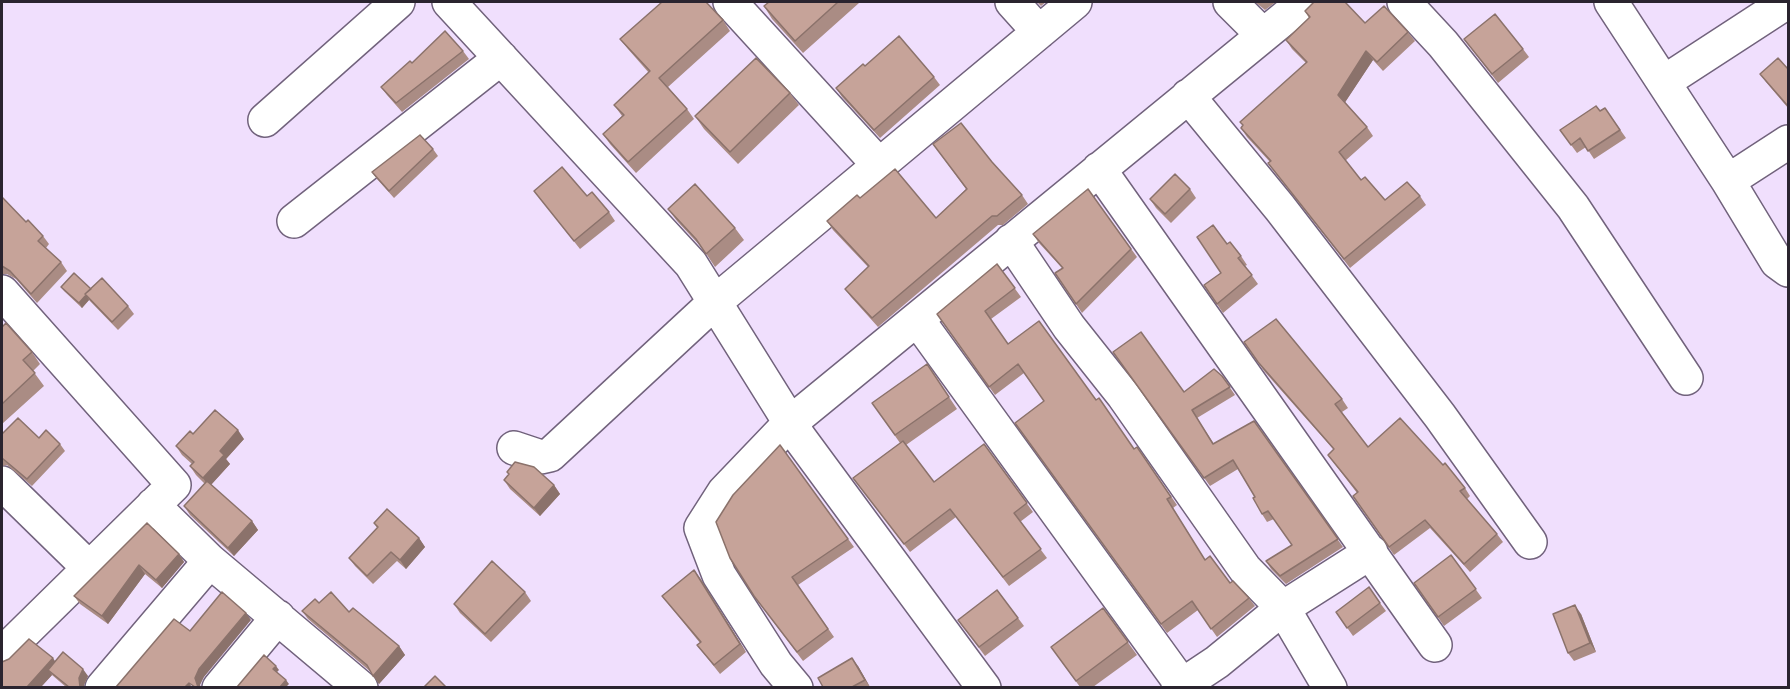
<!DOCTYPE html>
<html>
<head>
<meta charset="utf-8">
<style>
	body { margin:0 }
	#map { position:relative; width:1790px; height:689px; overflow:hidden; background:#f0dffd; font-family:"Source Sans 3",sans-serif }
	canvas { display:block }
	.frame { position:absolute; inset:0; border:3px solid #2a242f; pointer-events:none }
</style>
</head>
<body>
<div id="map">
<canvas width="1790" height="689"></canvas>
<div class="frame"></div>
</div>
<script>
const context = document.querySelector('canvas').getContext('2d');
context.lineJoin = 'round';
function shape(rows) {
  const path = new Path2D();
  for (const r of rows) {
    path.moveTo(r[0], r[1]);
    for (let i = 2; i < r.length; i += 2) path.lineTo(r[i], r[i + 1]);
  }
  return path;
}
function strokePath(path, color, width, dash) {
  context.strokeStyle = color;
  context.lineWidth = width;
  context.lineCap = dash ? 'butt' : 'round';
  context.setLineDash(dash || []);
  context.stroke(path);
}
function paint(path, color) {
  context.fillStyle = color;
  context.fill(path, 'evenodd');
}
const minor = shape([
	[449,2,691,264,799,437,984,688],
	[730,2,879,165],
	[1012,2,1039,32],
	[1230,2,1263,35],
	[1404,2,1443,44,1573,207,1686,378],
	[1611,2,1728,181,1777,262,1788,270],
	[1664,82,1787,2],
	[1188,96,1280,208,1440,416,1530,542],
	[265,120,398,2],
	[1099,169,1435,645],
	[1728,181,1788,142],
	[294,221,501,58],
	[1011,241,1069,327,1123,395,1245,569,1283,608,1330,688],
	[2,292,174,485,2,654],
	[917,319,1182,685],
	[514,448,541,457,550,455,715,302,1075,2],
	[2,483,89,568],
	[153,505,210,561,361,688],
	[102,688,210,561],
	[219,688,278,617],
	[796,688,776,664,719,575,701,528,724,492,790,423,1304,2],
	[1178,688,1217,662,1283,608,1371,552]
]);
const wall = shape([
	[769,2,858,2,859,3,803,53,772,19,764,6],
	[1037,2,1046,2,1041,6],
	[1255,2,1276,2,1265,10],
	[1305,11,1408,32,1415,41,1383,71,1373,60,1345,102,1367,127,1373,136,1345,161,1361,180,1385,200,1420,196,1426,205,1350,268,1275,172,1268,163,1270,162,1247,137,1241,128,1306,63,1292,49,1286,40,1309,18],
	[723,20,730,31,668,87,687,109,694,119,636,173,610,144,603,134,622,116,614,105,649,73,628,49,620,39],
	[1464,39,1523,49,1529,57,1498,83],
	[463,51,469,59,402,112,387,95,381,87,412,63],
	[1788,69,1788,108,1766,82,1760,74],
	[934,77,940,85,880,138,842,97,836,88],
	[790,93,799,105,738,164,704,129,695,116],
	[1605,108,1626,138,1594,159,1586,147,1577,153,1560,130,1600,111],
	[933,144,992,162,1022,195,1028,204,1003,225,998,225,878,327,851,297,845,289,868,267,833,230,827,221,860,198,936,218,966,189],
	[433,149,438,156,394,198,377,179,372,172],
	[1088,189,1137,257,1082,313,1055,273,1062,268,1039,243,1033,234],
	[1190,189,1196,198,1171,223,1156,208,1150,199],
	[534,191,587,196,609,212,615,221,580,249],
	[2,198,26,222,43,236,49,244,46,248,61,262,67,271,37,303,16,279,7,274,2,274],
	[668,209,735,228,744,240,715,267,703,249,677,221],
	[1227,244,1241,256,1247,265,1245,266,1258,284,1223,313,1204,285,1221,273],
	[997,264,1021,297,991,319,1008,344,1096,400,1134,449,1137,447,1177,505,1173,508,1205,560,1230,583,1249,598,1255,606,1217,637,1198,610,1167,633,1015,423,1044,401,1024,373,995,395,937,314],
	[61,287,91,289,128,306,134,314,118,330,89,300,82,308,64,291],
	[2,327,32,352,40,364,33,371,44,386,2,424],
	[1244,342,1342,399,1348,408,1342,412,1368,447,1443,465,1465,488,1470,496,1467,499,1497,534,1503,542,1470,572,1430,528,1394,555,1353,496,1357,493,1328,455,1334,450,1264,371],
	[1113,352,1184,392,1222,376,1235,395,1197,418,1214,444,1254,421,1343,547,1286,584,1271,569,1266,561,1292,545,1274,519,1267,522,1262,514,1255,497,1238,469,1210,486],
	[927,364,957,409,906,445,934,482,984,444,1033,512,1020,522,1047,558,1009,586,956,517,910,552,853,478,900,443,872,403],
	[2,434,39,438,60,444,65,451,32,486,7,465,2,466],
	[193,434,244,439,226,459,230,464,211,485,252,521,258,530,234,556,190,515,184,506,205,484,196,475,190,466,192,464,182,455,176,446],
	[780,445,854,547,798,585,834,637,803,661,754,596],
	[507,472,554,485,560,494,540,516,510,489,504,480,509,475],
	[147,523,179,554,184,562,162,588,145,574,108,624,80,604,74,596],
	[374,523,419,538,425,547,406,569,397,561,373,584,355,566,349,558,377,528],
	[1451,555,1482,598,1444,626,1414,583],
	[694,570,746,652,720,674,697,645,700,643,662,596],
	[997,590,1024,626,985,656,958,620],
	[525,592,531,601,491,642,460,613,454,604],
	[319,603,349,612,399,646,405,655,379,684,371,672,308,619,302,611],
	[1380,603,1386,611,1353,636,1336,612],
	[1103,608,1137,655,1093,687,1080,687,1051,647],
	[1581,614,1596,652,1574,661,1568,653],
	[55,662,88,676,84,685,84,687,66,687,52,675,41,687,2,687],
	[858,666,870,687,823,687]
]);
const shadedWall = shape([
	[1366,51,1373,60,1344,104,1338,95],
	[86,295,89,300,82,308,79,303],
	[238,430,244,439,226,459,230,464,209,487,203,478,220,451],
	[554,485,560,494,540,516,534,508],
	[252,521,258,530,234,556,228,548],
	[419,538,425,547,406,569,400,560],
	[179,554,184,562,162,588,156,580],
	[139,565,145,574,108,624,102,616],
	[694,570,700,578,746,652,740,644],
	[1575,605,1581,614,1596,652,1590,643],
	[246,613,251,620,204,677,200,685,201,687,198,687,195,678,199,669],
	[399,646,405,655,379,684,373,676],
	[53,658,59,667,48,670,52,675,41,687,27,687],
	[852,658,858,666,870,687,865,680],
	[276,666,279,670,276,673,273,669],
	[83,669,88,676,84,685,84,687,80,687,79,678],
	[286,680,289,684,286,687,280,687],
	[189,683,192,687,185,687]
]);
const building = shape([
	[662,2,706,2,723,20,659,78,687,109,628,162,603,134,624,115,614,105,650,71,620,39,662,2],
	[769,2,838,2,795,41,764,6,769,2],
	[1314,2,1345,2,1365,23,1384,6,1408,32,1377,62,1366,51,1338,95,1367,127,1339,152,1361,180,1365,177,1385,200,1407,182,1420,196,1344,259,1268,163,1271,161,1241,128,1243,125,1240,122,1307,62,1286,40,1310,17,1305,11,1314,2],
	[1495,14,1523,49,1492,74,1464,39,1495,14],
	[445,31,463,51,396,103,381,87,410,61,412,63,445,31],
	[899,36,934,77,874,130,836,88,863,64,865,66,899,36],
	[756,58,790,93,730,152,695,116,756,58],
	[1778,58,1788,69,1788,104,1787,105,1760,74,1778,58],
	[1596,106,1600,111,1605,108,1620,130,1588,151,1580,138,1571,145,1560,130,1596,106],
	[961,123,992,162,1022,195,997,216,992,216,872,318,845,289,869,266,827,221,857,195,860,198,895,169,936,218,967,189,933,144,961,123],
	[420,135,433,149,389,191,372,172,420,135],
	[562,167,587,196,592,192,609,212,574,241,534,191,562,167],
	[1175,174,1190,189,1165,214,1150,199,1175,174],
	[695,184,735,228,706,254,696,239,668,209,695,184],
	[1088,189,1131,249,1076,304,1055,273,1063,268,1033,234,1088,189],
	[2,197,26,222,28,220,43,236,38,241,61,262,31,294,10,271,2,266,2,197],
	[1213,225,1227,244,1230,242,1241,256,1238,258,1252,275,1217,304,1204,285,1221,273,1197,237,1213,225],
	[997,264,1015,288,985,311,1008,344,1039,321,1096,400,1099,398,1134,449,1137,447,1171,497,1167,499,1205,560,1210,556,1230,583,1233,581,1249,598,1211,629,1192,601,1161,624,1015,423,1044,401,1018,364,989,387,937,314,997,264],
	[74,273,91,289,85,294,86,295,79,303,61,287,74,273],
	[102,278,128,306,112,322,85,294,102,278],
	[1276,319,1342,399,1335,404,1368,447,1400,418,1443,465,1445,463,1465,488,1460,491,1497,534,1464,564,1425,520,1389,547,1353,496,1358,492,1328,455,1334,449,1258,362,1244,342,1276,319],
	[6,323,32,352,23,360,35,373,2,404,2,327,6,323],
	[1141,332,1184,392,1214,369,1222,376,1230,387,1192,410,1213,444,1254,421,1338,539,1280,576,1266,561,1292,545,1268,511,1262,514,1253,498,1255,497,1233,460,1204,478,1113,352,1141,332],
	[927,364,949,397,895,435,872,403,927,364],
	[215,410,238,430,220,451,224,455,203,478,190,466,194,462,176,446,190,431,193,434,215,410],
	[18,418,39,438,46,430,60,444,27,479,2,458,2,434,18,418],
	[903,441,934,482,984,444,1027,503,1014,513,1041,549,1003,577,950,509,904,544,853,478,903,441],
	[780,445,848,539,792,577,828,629,797,652,754,596,730,558,716,522,733,495,780,445],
	[515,462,534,467,554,485,534,508,504,480,509,474,507,472,515,462],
	[207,481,252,521,228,548,184,506,207,481],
	[387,509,419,538,400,560,391,552,367,576,349,558,378,527,374,523,387,509],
	[147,523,179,554,156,580,139,565,102,616,74,596,147,523],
	[1451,555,1476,589,1438,617,1414,583,1451,555],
	[492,561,525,592,485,634,454,604,492,561],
	[694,570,740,644,714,665,697,645,701,642,662,596,694,570],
	[1369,587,1380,603,1347,628,1336,612,1369,587],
	[997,590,1018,618,979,647,958,620,997,590],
	[222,592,246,613,199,669,195,678,198,687,195,687,189,683,185,687,116,687,174,619,190,631,222,592],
	[331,592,349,612,353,608,399,646,373,676,367,665,302,611,315,599,319,603,331,592],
	[1575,605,1590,643,1568,653,1553,614,1575,605],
	[1103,608,1128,642,1076,681,1051,647,1103,608],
	[29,639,53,658,27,687,2,687,2,662,9,659,29,639],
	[63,652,83,669,79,678,80,687,69,687,48,670,63,652],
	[264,655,276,666,273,669,286,680,280,687,237,687,264,655],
	[852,658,865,680,852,687,823,687,818,678,852,658],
	[435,676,446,687,424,687,435,676]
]);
strokePath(minor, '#71627c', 36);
strokePath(minor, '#fff', 33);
paint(wall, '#aa8c84');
paint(shadedWall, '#8b726b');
paint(building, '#c6a399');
strokePath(building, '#8b726b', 1.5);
</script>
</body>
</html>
